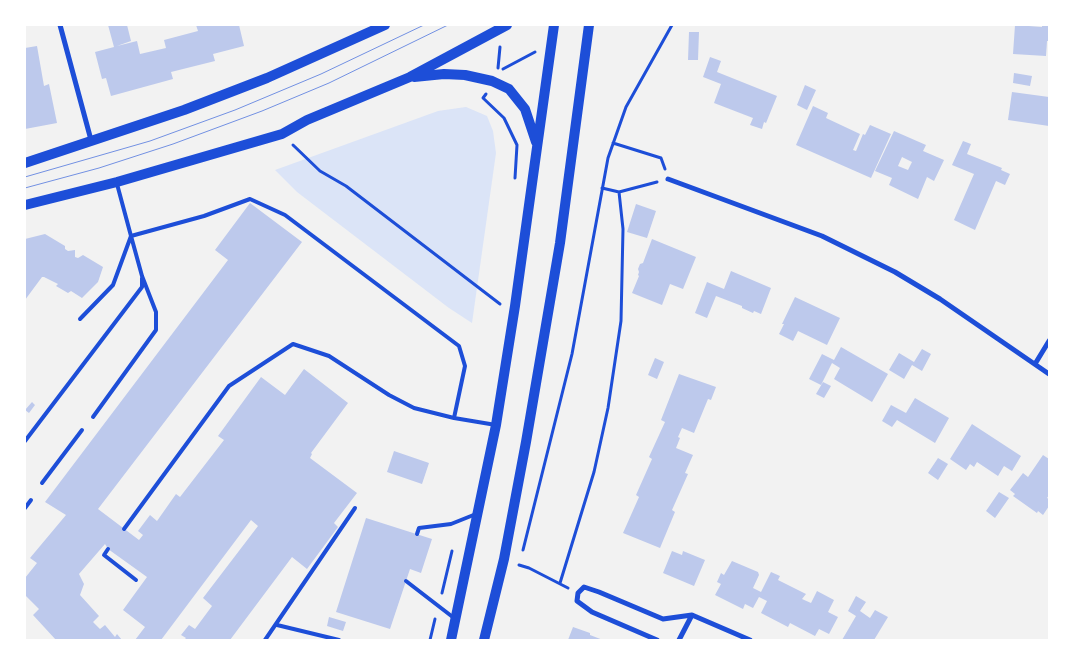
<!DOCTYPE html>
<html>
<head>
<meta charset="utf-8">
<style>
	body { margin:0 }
	#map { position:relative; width:1074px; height:665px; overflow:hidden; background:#f2f2f2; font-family:Raleway,sans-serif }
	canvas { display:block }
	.frame { position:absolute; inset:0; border:26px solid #fff; pointer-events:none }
</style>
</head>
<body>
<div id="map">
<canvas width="1074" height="665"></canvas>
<div class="frame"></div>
</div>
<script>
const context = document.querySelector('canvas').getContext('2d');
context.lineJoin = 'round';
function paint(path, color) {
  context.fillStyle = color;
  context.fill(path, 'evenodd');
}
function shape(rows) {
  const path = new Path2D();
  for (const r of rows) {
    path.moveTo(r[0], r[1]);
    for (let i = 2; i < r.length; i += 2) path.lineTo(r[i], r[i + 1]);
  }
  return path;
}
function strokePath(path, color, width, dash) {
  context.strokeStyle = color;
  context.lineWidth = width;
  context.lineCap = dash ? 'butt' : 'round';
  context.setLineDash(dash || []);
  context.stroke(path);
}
const green = shape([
	[466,107,487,116,493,131,496,153,472,323,449,308,297,192,275,170,438,111]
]);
const building = shape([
	[108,25,127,25,131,41,117,46,137,41,140,54,166,48,164,40,198,31,196,25,239,25,244,46,213,54,215,61,171,72,173,79,111,96,106,78,102,79,95,52,114,47],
	[1015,25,1042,27,1042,25,1049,25,1049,41,1047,41,1046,56,1013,54],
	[689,32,699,32,698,60,688,60],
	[37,46,44,86,49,84,57,123,25,129,25,48],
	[710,57,721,61,717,72,777,96,766,123,764,122,762,129,750,125,753,118,714,103,721,84,703,77],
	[1014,73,1032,76,1030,86,1013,83],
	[805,85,816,90,807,110,797,105],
	[1012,92,1049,97,1049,126,1008,120],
	[813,106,828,113,826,118,860,134,853,150,856,151,863,134,865,135,870,125,891,134,871,178,796,145],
	[894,131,926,145,923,151,944,160,934,181,927,177,918,199,889,185,892,178,875,171],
	[902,157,912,162,908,170,898,166],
	[963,141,971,144,967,154,1002,168,1001,170,1010,174,1005,185,996,181,975,230,954,220,974,174,952,165],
	[250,203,302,242,98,509,139,540,143,535,138,531,150,515,157,521,176,494,180,497,224,440,218,436,261,377,285,395,304,369,348,403,311,453,312,454,310,458,357,493,334,523,338,527,307,569,292,557,230,640,184,640,186,638,181,635,189,625,195,629,212,606,203,598,258,526,251,520,161,640,135,640,145,627,123,610,147,577,108,549,105,544,79,574,84,584,80,595,99,616,93,622,100,629,105,625,115,637,117,634,122,640,56,640,33,615,39,609,25,595,25,578,37,563,30,558,66,515,45,502,228,260,215,250],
	[636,204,656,211,647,238,627,232],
	[45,234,65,246,65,249,68,251,75,250,75,257,78,258,83,255,103,267,98,282,82,298,71,291,68,293,56,286,58,284,44,277,42,277,25,300,25,239],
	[652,239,696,257,683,289,670,284,662,305,632,293,639,276,638,275,639,272,638,269,640,264,643,263],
	[731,271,771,288,761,314,754,311,753,313,742,308,742,306,716,296,707,318,695,313,707,282,724,289],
	[795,297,840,318,827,345,798,331,793,341,779,334,784,324,782,324],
	[841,347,888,374,872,402,834,379,840,368,832,363,821,385,809,379,822,354,834,360],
	[922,349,931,354,922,371,912,365,904,379,889,370,899,353,914,362],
	[655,358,664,362,657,379,648,375],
	[679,374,716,387,711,400,708,399,694,433,682,428,678,437,680,438,676,448,693,455,685,473,688,474,672,510,675,512,660,548,623,533,639,497,636,495,652,459,649,457,665,422,661,420],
	[823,382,831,386,824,398,816,394],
	[915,398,949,418,935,443,897,420,892,427,882,421,891,405,906,413],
	[32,402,35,405,29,413,25,410],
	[972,424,1021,456,1012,471,1004,466,998,476,977,462,974,467,970,464,966,470,950,459],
	[394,451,429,463,422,484,387,472],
	[1043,455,1049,459,1049,495,1047,498,1049,499,1049,506,1043,515,1038,511,1037,513,1013,496,1015,494,1010,490,1023,473,1028,477],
	[938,458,948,464,938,480,928,473],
	[999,492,1009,498,995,518,986,511],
	[366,518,432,539,421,573,410,569,390,629,336,612],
	[672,551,682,555,683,551,705,560,694,586,663,573],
	[732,561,758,572,759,575,753,588,761,592,771,572,780,576,778,580,806,594,802,599,811,603,817,591,834,600,828,612,838,617,829,634,819,629,815,636,790,623,788,627,761,613,767,601,759,597,753,608,745,604,743,609,715,595,721,584,717,582,721,573,724,575],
	[856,596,866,602,860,611,870,618,875,610,888,617,874,640,842,640,856,616,848,611],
	[329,617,346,622,343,631,327,626],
	[573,627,590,633,590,635,603,640,568,640]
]);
const path = shape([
	[498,68,500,47],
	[503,69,535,52],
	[486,94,483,98,504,118,517,145,515,178],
	[613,143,661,158,665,169],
	[293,145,320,171,346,186,500,304],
	[602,188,619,192,657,182],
	[523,550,572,354,608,158,626,107,672,25],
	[519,565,529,568,568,588],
	[560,583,594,472,608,408,621,321,623,229,619,192],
	[442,593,452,551],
	[430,640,435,619]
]);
const service = shape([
	[80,319,113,285,131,236,117,184],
	[93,417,156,330,156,312,142,276,131,236,204,216,250,199,285,215,459,346,465,366,454,418],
	[25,441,142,287,142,278],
	[42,483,82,430],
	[25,508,31,500],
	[124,529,229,386,293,344,329,356,389,395,414,408,454,418,496,425],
	[417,534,419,528,451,524,476,514],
	[108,549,104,555,136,580],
	[406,581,454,618],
	[277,625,339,640],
	[265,640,355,508]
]);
const minor = shape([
	[60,25,91,140],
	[668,179,822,236,895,272,940,299,1049,374],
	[1035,364,1049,341],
	[657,640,592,612,577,601,578,593,584,587,599,592,663,619,692,615,750,640],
	[679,640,692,615]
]);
const secondary = shape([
	[414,77,444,74,465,75,492,81,509,89,525,109,536,142],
	[25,163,184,110,267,78,385,25],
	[25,205,117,182,282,134,307,120,410,77,507,25],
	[451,640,496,425,515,306,554,25],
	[484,640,504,559,526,442,560,243,589,25]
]);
const tram = shape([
	[25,177,150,141,235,110,321,74,424,25],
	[25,188,99,168,173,144,262,111,329,83,448,25]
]);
paint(green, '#dbe4f7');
paint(building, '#bdc9ec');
strokePath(path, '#1d4ed8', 3);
strokePath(service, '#1d4ed8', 4);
strokePath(minor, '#1d4ed8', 5);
strokePath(secondary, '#1d4ed8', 10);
strokePath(tram, '#7290e2', 1);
</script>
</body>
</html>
